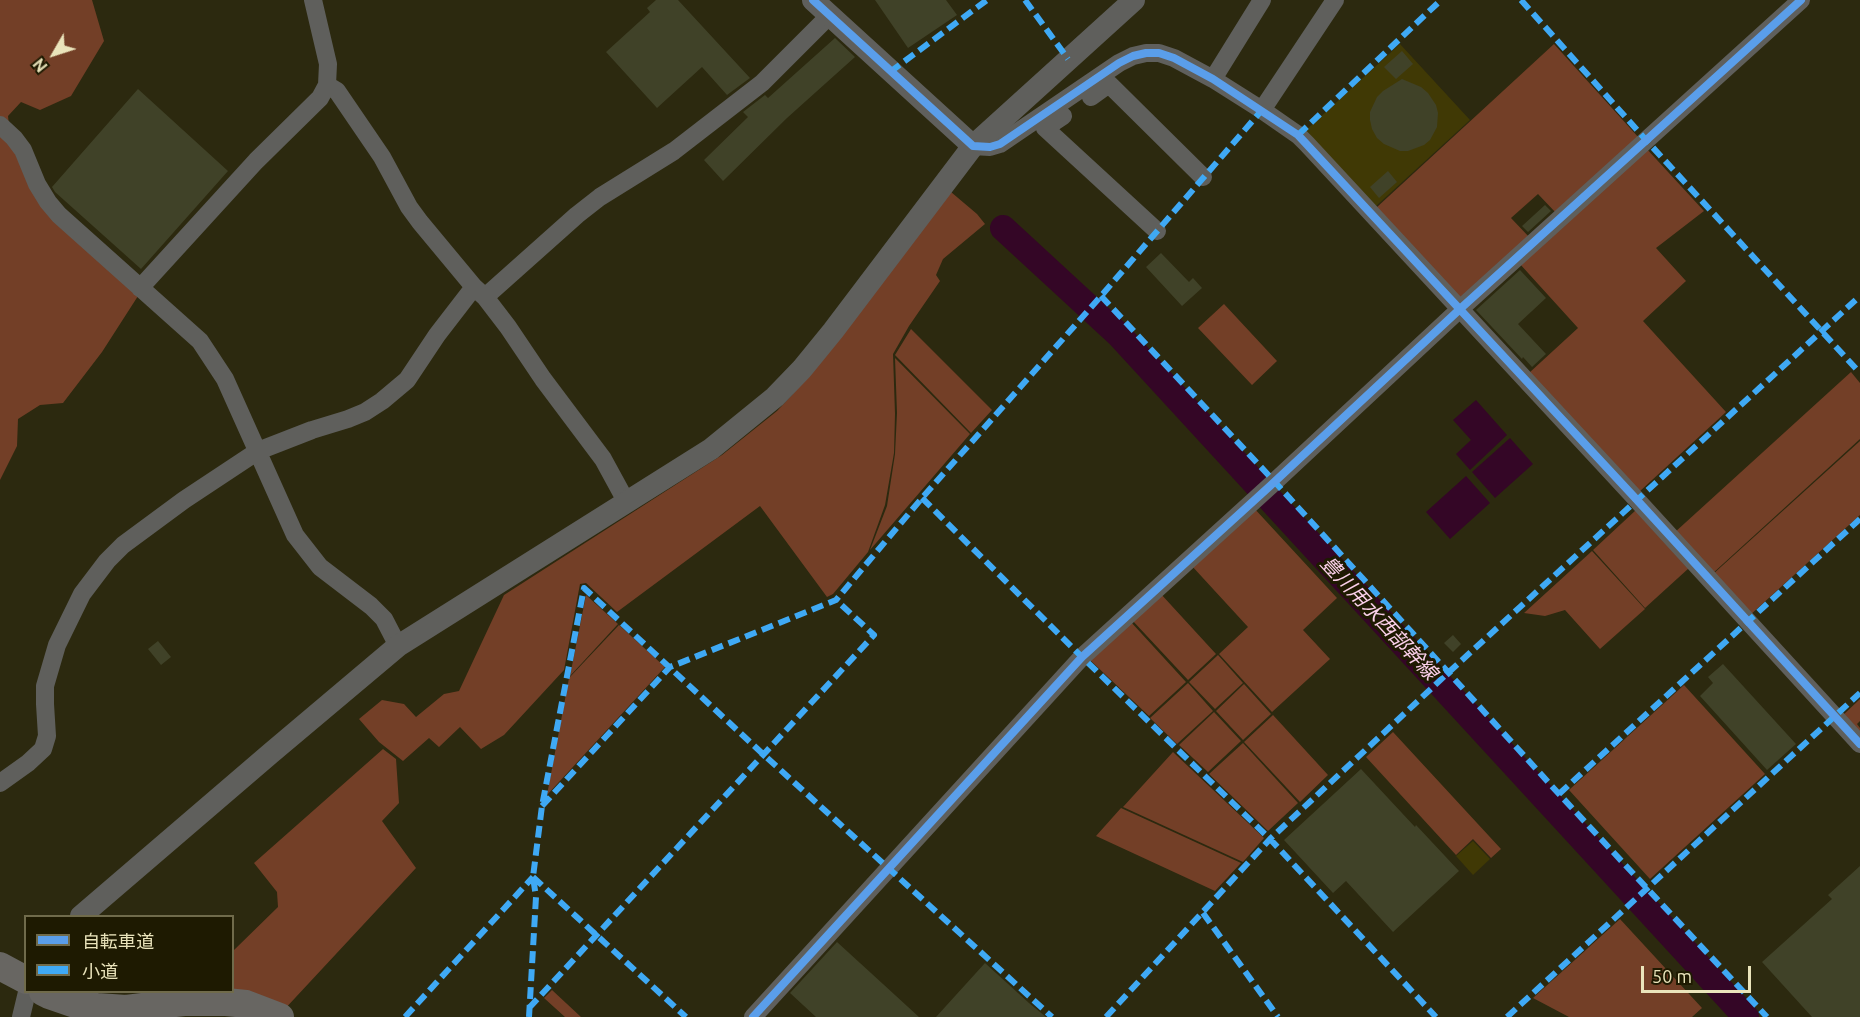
<!DOCTYPE html>
<html>
<head>
<meta charset="utf-8">
<style>
	body { margin:0 }
	#map { position:relative; width:1860px; height:1017px; overflow:hidden; background:#2c290f; font-family:Ubuntu,"Noto Sans JP",sans-serif }
	canvas { display:block }
	.legend { position:absolute; left:24px; top:915px; width:210px; height:78px; box-sizing:border-box; background:#1e1a01; border:2px solid #706b4b; margin:0; padding:8px 10px; list-style:none; font-size:18px; color:#eae4bb }
	.legend li { display:flex; align-items:center; gap:12px; height:30px }
	.legend b { width:30px; border:2px solid #706b4b }
	.north { position:absolute; left:24px; top:24px; width:60px; height:60px; -webkit-text-stroke:4px #1e1a01; paint-order:stroke; rotate:231deg; font-size:16px; font-weight:700; line-height:24px; text-align:center; color:#eae4bb }
	.north::after { content:''; display:block; margin:auto; width:21px; height:27px; background:#eae4bb; clip-path:polygon(50% 0,100% 100%,50% 72%,0 100%) }
	.scale { position:absolute; left:1641px; top:966px; width:110px; height:27px; box-sizing:border-box; border:3px solid #eae4bb; border-top:0; padding-left:8px; font-size:18px; line-height:21px; white-space:nowrap; color:#eae4bb; -webkit-text-stroke:4px #1e1a01; paint-order:stroke }
</style>
</head>
<body>
<div id="map">
<canvas width="1860" height="1017"></canvas>
<ul class="legend">
<li><b style="height:8px;background:#5a9eea"></b>自転車道</li>
<li><b style="height:8px;background:#3fa9f5"></b>小道</li>
</ul>
<div class="north">N</div>
<div class="scale">50 m</div>
</div>
<script>
const context = document.querySelector('canvas').getContext('2d');
context.lineJoin = 'round';
function paint(path, color) {
  context.fillStyle = color;
  context.fill(path, 'evenodd');
}
function shape(rows) {
  const path = new Path2D();
  for (const r of rows) {
    path.moveTo(r[0], r[1]);
    for (let i = 2; i < r.length; i += 2) path.lineTo(r[i], r[i + 1]);
  }
  return path;
}
function strokePath(path, color, width, dash) {
  context.strokeStyle = color;
  context.lineWidth = width;
  context.lineCap = dash ? 'butt' : 'round';
  context.setLineDash(dash || []);
  context.stroke(path);
}
function label(font, color, halo, rows, align = 'center') {
  context.font = font + ' Ubuntu,"Noto Sans JP",sans-serif';
  context.lineWidth = 6;
  context.setLineDash([]);
  context.textBaseline = 'middle';
  context.strokeStyle = halo;
  context.fillStyle = color;
  for (const [text, x, y, turn = 0] of rows) {
    context.save();
    context.translate(x, y);
    context.rotate((+turn || 0) * Math.PI / 180);
    context.textAlign = isNaN(turn) ? turn : align;
    if (halo) context.strokeText(text, 0, 0);
    context.fillText(text, 0, 0);
    context.restore();
  }
}
const built = shape([
	[1400,44,1470,120,1375,207,1305,131],
	[1473,841,1490,859,1473,875,1456,856]
]);
const green = shape([
	[0,0,92,0,104,41,71,96,40,110,21,102,8,116,11,144,23,171,138,296,102,352,63,403,40,405,18,419,17,446,0,480],
	[1554,44,1639,138,1557,214,1538,194,1511,218,1530,238,1462,300,1376,208],
	[1645,147,1704,211,1656,248,1686,281,1643,321,1726,412,1639,492,1529,373,1578,328,1519,263],
	[951,192,977,214,985,224,943,259,936,275,940,281,909,326,893,354,895,414,894,453,885,505,868,552,833,594,827,597,760,506,617,612,586,583,580,584,564,670,504,735,481,749,460,727,439,747,429,738,403,761,379,742,359,719,382,700,404,704,416,717,444,694,459,691,504,595,722,455,777,411,792,395],
	[1224,304,1277,361,1252,385,1198,328],
	[911,329,992,410,971,433,895,355],
	[895,358,970,434,870,550,887,506,895,454,897,413],
	[1851,372,1860,383,1860,439,1712,574,1674,533],
	[1860,441,1860,515,1749,616,1712,575],
	[1253,507,1337,598,1303,630,1330,659,1272,712,1219,654,1248,627,1191,565],
	[1636,510,1689,568,1645,608,1593,550],
	[1592,551,1645,609,1600,649,1565,610,1545,616,1524,613],
	[1160,593,1216,654,1188,680,1132,620],
	[586,595,618,624,570,676],
	[1130,621,1186,682,1149,716,1089,659],
	[619,625,665,667,547,795,569,678],
	[1218,655,1243,683,1215,709,1189,682],
	[1188,683,1213,711,1177,744,1150,718],
	[1244,684,1271,714,1243,740,1216,711],
	[1684,685,1765,774,1650,879,1569,790],
	[1860,699,1860,721,1857,724,1860,728,1860,736,1842,716],
	[1214,712,1241,741,1208,772,1179,745],
	[1273,715,1328,775,1300,802,1244,742],
	[1393,732,1501,849,1491,858,1473,839,1456,855,1366,757],
	[1243,743,1298,803,1268,831,1209,774],
	[383,749,396,759,399,803,382,821,416,868,282,1012,232,992,233,951,278,907,277,892,254,863],
	[1173,752,1264,838,1243,862,1123,807],
	[1121,808,1241,863,1215,891,1096,836],
	[1620,919,1702,1008,1692,1017,1569,1017,1533,998],
	[552,990,581,1017,565,1017,544,998]
]);
const water = shape([
	[1476,400,1507,435,1470,470,1456,454,1471,440,1453,420],
	[1510,438,1533,464,1495,498,1472,472],
	[1466,476,1490,503,1450,539,1426,512]
]);
const river = shape([
	[1003,228,1119,335,1746,1017]
]);
const building = shape([
	[656,0,678,0,750,78,727,95,702,67,657,108,606,52,650,12,647,8],
	[875,0,946,0,957,15,908,48],
	[835,38,855,57,787,118,723,181,704,160,748,117,743,112,765,95,768,98],
	[1402,51,1413,64,1396,79,1384,67],
	[1402,79,1421,87,1428,93,1436,105,1438,113,1437,127,1430,140,1424,145,1408,151,1400,151,1384,144,1377,138,1372,129,1370,120,1370,112,1377,97,1383,91],
	[138,89,228,171,141,269,55,192,52,187],
	[1388,171,1397,182,1379,198,1370,187],
	[1545,205,1551,211,1528,232,1522,226],
	[1161,253,1189,282,1193,278,1202,288,1182,306,1146,267],
	[1520,270,1546,298,1518,324,1546,354,1532,367,1523,357,1522,359,1476,310],
	[1453,635,1461,644,1453,652,1444,643],
	[158,641,171,657,161,665,148,649],
	[1723,664,1796,744,1767,770,1700,696,1713,683,1708,677],
	[1361,769,1415,827,1416,825,1459,871,1393,932,1346,881,1333,893,1284,840],
	[1860,866,1860,1017,1812,1017,1762,962,1832,899,1828,895],
	[837,942,883,984,919,1017,816,1017,790,993],
	[985,963,1029,1003,1046,1017,936,1017]
]);
const minor = shape([
	[1213,79,1262,0],
	[327,85,337,91,382,157,409,207,420,222,474,287,485,297,508,327,543,379,603,459,627,503],
	[1091,97,1109,84,1203,177],
	[1262,110,1335,0],
	[1063,116,1045,128,1157,231],
	[0,125,14,138,23,150,37,184,48,202,59,215,200,341,225,379,295,535,320,567,371,606,384,619,398,646],
	[973,146,990,147,1000,144,1119,63,1133,56,1146,53,1159,53,1174,58,1213,79,1262,110,1298,135,1307,144,1637,500,1860,744],
	[140,288,256,161,320,98,327,85,328,64,313,0],
	[485,297,577,215,600,197,674,151,762,83,829,16],
	[0,783,28,763,43,749,47,736,45,704,45,686,57,645,82,594,107,561,123,545,184,500,258,451,312,430,348,419,365,412,382,401,407,380,437,335,474,287],
	[21,1017,27,992],
	[753,1017,1082,657,1270,486,1460,309,1801,0]
]);
const tertiary = shape([
	[813,0,973,146],
	[81,916,271,753,398,646,711,449,775,397,802,369,833,331,973,146,1134,0]
]);
const primary = shape([
	[0,966,26,980],
	[43,992,49,995,78,1005,97,1007,126,1009,184,1002,226,1002,246,1004,280,1017]
]);
const quiet = shape([
	[1025,0,1068,59],
	[1521,0,1646,140,1860,373],
	[890,72,987,0],
	[1298,135,1441,0],
	[1101,296,1274,481,1559,794,1767,1017],
	[922,498,1082,657,1270,839,1436,1017],
	[1559,794,1860,519],
	[542,806,670,667,836,600,922,498,1101,296,1262,110],
	[533,877,686,1017],
	[1203,913,1278,1017],
	[529,1008,874,635,836,600],
	[405,1017,533,877],
	[529,1017,536,897,533,877,542,806,584,588,764,755,1052,1017],
	[1106,1017,1270,839,1449,672,1860,296],
	[1507,1017,1860,693]
]);
const cycleway = shape([
	[813,0,973,146,990,147,1000,144,1119,63,1133,56,1146,53,1159,53,1174,58,1213,79,1298,135,1637,500,1860,744],
	[753,1017,1082,657,1270,486,1460,309,1801,0]
]);
const waterNames = [
	["豊川用水西部幹線",1379,618,47]
];
paint(built, '#403905');
paint(green, '#733f27');
paint(water, '#340626');
strokePath(river, '#340626', 26);
paint(building, '#404228');
strokePath(minor, '#5f5f5c', 18);
strokePath(tertiary, '#5f5f5c', 22);
strokePath(primary, '#686662', 28);
strokePath(quiet, '#3fa9f5', 6, [12, 6]);
strokePath(cycleway, '#5a9eea', 8);
label('italic 20px', '#fbd0ea', '#1e1a01', waterNames);
</script>
</body>
</html>
